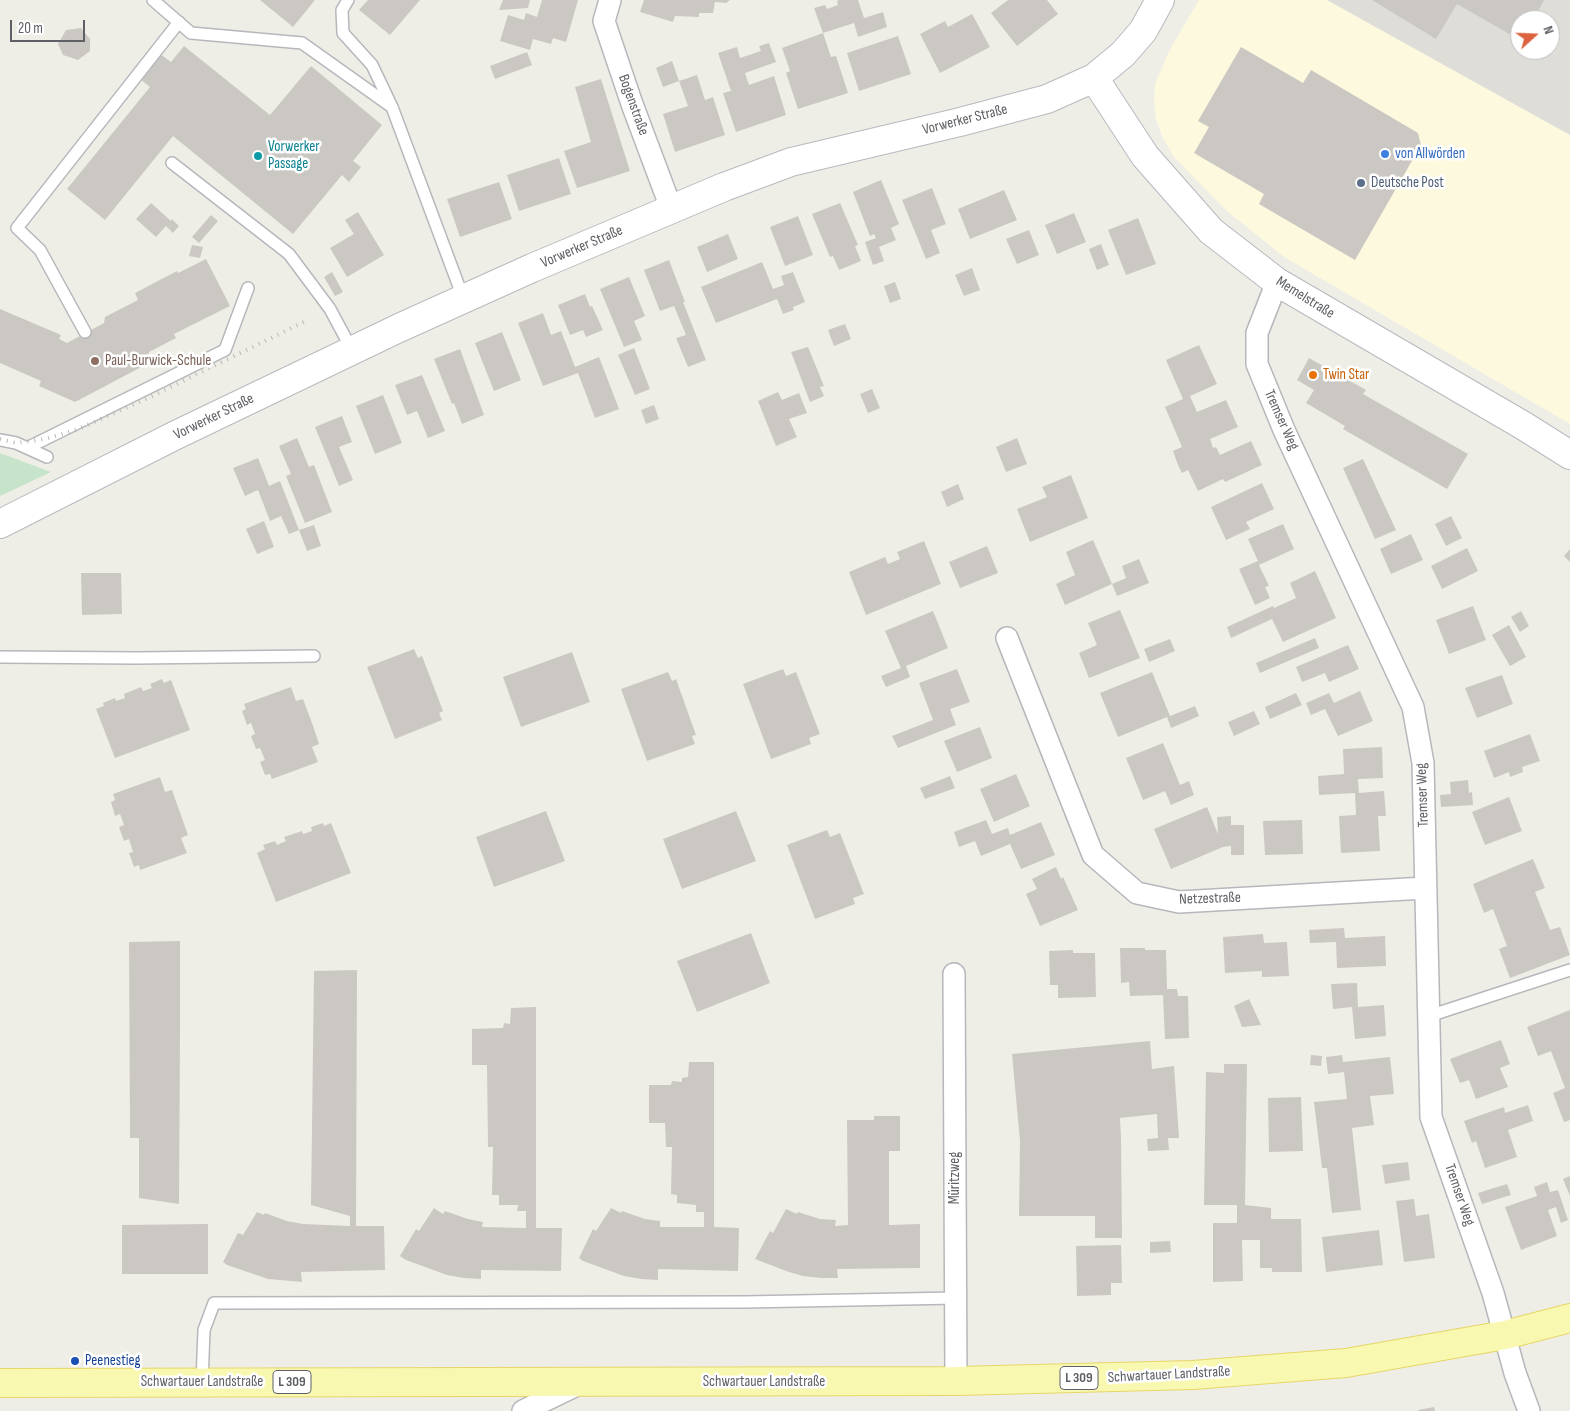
<!DOCTYPE html>
<html>
<head>
<meta charset="utf-8">
<style>
	body { margin:0 }
	#map { position:relative; width:1570px; height:1411px; overflow:hidden; background:#efeee6; font-family:"Sofia Sans Condensed",sans-serif }
	canvas { display:block }
	.north { position:absolute; left:1510px; top:10px; width:50px; height:50px; box-sizing:border-box; background:#fff; border:1px solid #bfbfc1; border-radius:50%; rotate:70deg; font-size:14px; font-weight:700; line-height:20px; text-align:center; color:#5e6065 }
	.north::after { content:''; display:block; margin:auto; width:18px; height:22px; background:#dd623e; clip-path:polygon(50% 0,100% 100%,50% 72%,0 100%) }
	.scale { position:absolute; left:10px; top:20px; width:75px; height:22px; box-sizing:border-box; border:2px solid #5e6065; border-top:0; padding-left:6px; font-size:15px; line-height:18px; white-space:nowrap; color:#5e6065; -webkit-text-stroke:4px #fff; paint-order:stroke }
</style>
</head>
<body>
<div id="map">
<canvas width="1570" height="1411"></canvas>
<div class="north">N</div>
<div class="scale">20 m</div>
</div>
<script>
const context = document.querySelector('canvas').getContext('2d');
context.lineJoin = 'round';
function paint(path, color) {
  context.fillStyle = color;
  context.fill(path, 'evenodd');
}
function shape(rows) {
  const path = new Path2D();
  for (const r of rows) {
    path.moveTo(r[0], r[1]);
    for (let i = 2; i < r.length; i += 2) path.lineTo(r[i], r[i + 1]);
  }
  return path;
}
function strokePath(path, color, width, dash) {
  context.strokeStyle = color;
  context.lineWidth = width;
  context.lineCap = dash ? 'butt' : 'round';
  context.setLineDash(dash || []);
  context.stroke(path);
}
function label(font, color, halo, rows, align = 'center') {
  context.font = font + ' "Sofia Sans Condensed",sans-serif';
  context.lineWidth = 5;
  context.setLineDash([]);
  context.textBaseline = 'middle';
  context.strokeStyle = halo;
  context.fillStyle = color;
  for (const [text, x, y, turn = 0] of rows) {
    context.save();
    context.translate(x, y);
    context.rotate((+turn || 0) * Math.PI / 180);
    context.textAlign = isNaN(turn) ? turn : align;
    if (halo) context.strokeText(text, 0, 0);
    context.fillText(text, 0, 0);
    context.restore();
  }
}
const commercial = shape([
	[1199,0,1327,0,1570,135,1570,424,1284,257,1227,211,1173,156,1162,136,1156,119,1154,102,1155,84,1169,51]
]);
const industrial = shape([
	[1327,0,1570,0,1570,135],
	[1520,20,1550,20,1550,50,1520,50]
]);
const green = shape([
	[0,453,51,472,0,496]
]);
const building = shape([
	[260,0,315,0,293,27],
	[368,0,420,0,390,35,359,10],
	[503,0,530,0,528,8,499,10],
	[542,0,578,0,566,42,553,38,551,44,533,39,530,50,500,41,508,15,524,20,526,13,537,17],
	[644,0,730,0,726,3,715,2,713,13,699,13,699,17,675,16,673,22,640,12],
	[839,0,858,0,864,18,883,12,887,27,858,37,854,23,823,33,814,8,825,5,827,9,838,5,837,1],
	[1008,0,1047,0,1058,14,1017,46,991,13],
	[1372,0,1544,0,1533,20,1520,20,1520,40,1457,4,1436,39],
	[972,14,990,47,940,73,920,34,945,21,948,27],
	[81,28,90,39,90,51,78,60,63,55,58,44,66,30],
	[823,33,831,57,836,56,848,93,798,109,786,73,790,71,782,48],
	[898,36,911,74,859,91,847,53],
	[769,43,776,62,745,73,749,85,774,76,786,115,736,132,723,93,731,91,718,53,737,47,740,58,761,51,759,46],
	[184,46,270,115,311,66,382,125,353,161,361,167,349,182,342,175,293,234,173,136,105,220,67,189,150,87,139,78,160,54,171,62],
	[1241,47,1303,83,1311,70,1418,133,1421,145,1355,260,1259,204,1264,194,1194,153,1209,127,1198,121],
	[527,52,532,65,495,79,490,66],
	[672,61,679,81,663,87,656,68],
	[697,75,705,100,713,97,725,135,675,152,663,114,688,106,679,81],
	[601,79,630,171,577,188,564,151,591,142,575,87],
	[559,158,571,194,519,211,507,175],
	[881,180,899,224,891,228,896,240,879,247,884,261,873,265,865,242,876,238,874,234,870,236,853,192],
	[499,182,512,219,460,237,447,199],
	[932,188,946,224,931,230,940,253,926,259,902,200],
	[1004,190,1017,220,970,239,958,209],
	[151,203,171,221,172,219,179,226,173,233,166,226,156,237,136,219],
	[840,203,858,245,855,246,861,261,839,270,833,256,830,257,812,214],
	[358,212,384,255,347,277,330,248,354,234,345,220],
	[1074,213,1086,242,1057,254,1045,225],
	[211,215,218,221,199,243,192,237],
	[798,216,813,255,785,266,770,227],
	[1138,218,1156,264,1126,275,1108,230],
	[1029,230,1039,255,1017,264,1006,239],
	[728,234,738,259,707,272,697,247],
	[1101,244,1109,265,1097,270,1089,249],
	[192,245,203,247,200,258,189,256],
	[206,259,230,306,174,334,176,338,149,352,147,364,75,402,39,386,41,381,0,363,0,309,61,335,59,339,67,343,104,323,105,317,138,300,135,293,177,271,178,273],
	[669,260,685,302,683,302,706,360,688,367,676,338,686,335,674,306,660,311,644,270],
	[762,262,773,289,784,285,781,276,793,272,805,302,793,307,794,310,783,314,777,299,716,323,701,287],
	[972,268,980,290,964,296,955,275],
	[332,272,343,292,335,296,324,277],
	[629,277,645,316,634,321,642,340,624,347,600,289],
	[895,282,901,299,890,303,884,286],
	[585,294,590,307,592,306,603,330,586,337,583,330,570,335,558,305],
	[543,313,551,335,561,331,575,367,599,357,619,409,595,418,578,373,543,386,518,323],
	[845,324,851,339,834,346,828,330],
	[502,332,521,380,494,391,475,343],
	[1199,345,1217,384,1190,396,1197,412,1226,400,1238,427,1210,439,1213,448,1216,447,1220,455,1251,441,1262,465,1225,482,1223,479,1198,491,1188,470,1182,473,1178,465,1173,451,1182,447,1165,407,1183,399,1166,360],
	[808,347,824,386,820,387,824,396,810,402,791,352],
	[634,348,650,389,635,395,618,355],
	[460,349,484,415,462,424,454,403,452,404,434,359],
	[1309,358,1366,390,1363,394,1468,454,1447,489,1343,429,1345,426,1306,403,1314,390,1297,380],
	[422,375,445,431,428,438,417,411,407,415,395,385],
	[872,389,880,408,868,413,860,394],
	[778,392,782,400,799,393,807,413,789,419,797,437,776,446,758,401],
	[383,395,402,443,375,454,356,406],
	[654,405,659,419,646,424,641,410],
	[342,416,352,442,339,447,353,480,339,486,315,427],
	[297,438,309,467,314,465,332,512,305,523,286,476,291,474,279,446],
	[1017,438,1027,464,1006,472,996,447],
	[258,458,269,486,280,481,299,530,289,534,281,516,270,521,258,490,245,496,233,468],
	[1363,459,1396,530,1375,539,1343,468],
	[1071,475,1088,518,1030,542,1017,509,1047,497,1042,487],
	[1262,483,1274,509,1246,522,1250,529,1226,540,1211,507],
	[958,484,964,499,947,507,941,492],
	[1451,516,1462,538,1446,546,1435,524],
	[264,521,274,547,257,554,246,529],
	[1283,524,1294,549,1259,565,1269,586,1265,587,1270,598,1255,605,1239,569,1258,561,1248,539],
	[314,525,321,546,307,551,299,530],
	[1411,534,1423,560,1391,574,1380,549],
	[1093,540,1112,584,1126,578,1122,566,1139,559,1149,583,1117,596,1112,584,1065,605,1056,584,1075,575,1066,552],
	[924,541,941,584,866,615,849,572,885,557,888,564,900,559,897,552],
	[987,546,998,573,960,588,949,562],
	[1467,548,1478,571,1442,589,1431,566],
	[1570,549,1570,562,1564,556],
	[1315,571,1336,618,1283,642,1272,619,1231,638,1227,627,1273,606,1274,608,1296,598,1290,583],
	[81,573,121,573,122,614,82,615],
	[1473,606,1486,640,1449,654,1436,620],
	[1120,610,1140,658,1089,678,1079,653,1097,645,1088,623],
	[933,611,948,648,906,666,910,677,886,687,881,676,901,668,885,631],
	[1521,611,1529,626,1520,632,1511,617],
	[1509,625,1526,657,1510,666,1492,635],
	[1315,638,1319,648,1260,673,1256,663],
	[1170,639,1175,651,1149,662,1144,649],
	[1348,645,1359,669,1329,682,1325,673,1302,682,1296,667],
	[414,649,418,658,422,656,443,711,439,713,442,720,395,739,367,667],
	[572,652,590,702,521,727,503,677],
	[783,669,786,676,796,672,820,734,809,738,811,744,771,759,743,684],
	[957,669,970,702,950,709,956,725,898,748,892,736,933,720,919,683],
	[668,672,672,681,676,679,696,735,692,736,695,744,647,761,621,689],
	[1152,672,1170,716,1195,706,1199,716,1171,728,1167,717,1118,737,1100,693],
	[1502,675,1513,704,1477,718,1465,688],
	[162,679,164,683,171,680,190,730,115,758,96,709,104,706,103,703,115,698,116,701,125,698,124,694,141,687,143,691,152,688,150,684],
	[291,687,296,701,303,699,312,723,319,744,312,747,318,762,272,779,270,774,265,775,260,762,265,760,260,748,256,749,251,736,255,734,251,723,247,725,242,711,246,709,244,704],
	[1360,691,1373,721,1338,736,1325,709,1311,715,1306,703,1329,693,1334,703],
	[1296,693,1302,705,1270,719,1265,707],
	[1254,711,1260,724,1234,736,1228,722],
	[980,727,992,758,957,772,944,741],
	[1530,734,1540,761,1522,767,1523,772,1510,777,1509,772,1494,778,1484,751],
	[1163,743,1180,785,1189,781,1194,795,1171,805,1165,791,1143,800,1126,758],
	[1382,747,1383,778,1358,779,1359,793,1384,791,1386,816,1378,816,1380,851,1341,853,1339,816,1356,815,1355,793,1319,795,1318,776,1344,774,1343,749],
	[1016,774,1030,806,994,822,980,789],
	[950,776,955,788,925,799,920,788],
	[160,777,165,792,172,790,188,835,181,838,187,853,140,870,139,865,134,867,129,853,133,852,129,839,124,841,119,827,124,825,120,814,115,816,111,802,115,800,113,794],
	[1468,780,1469,793,1472,792,1473,805,1441,807,1440,795,1451,794,1450,782],
	[1509,797,1522,831,1485,845,1472,812],
	[1207,807,1218,834,1217,817,1231,816,1231,825,1244,825,1244,855,1231,855,1231,846,1223,847,1171,869,1154,829],
	[546,811,565,861,494,887,476,837],
	[736,811,756,861,682,889,663,839],
	[986,820,992,834,1008,828,1010,835,1041,822,1055,855,1021,869,1010,844,981,856,975,841,959,847,954,832],
	[1302,820,1303,854,1265,855,1263,821],
	[323,823,324,826,331,823,351,873,276,902,257,853,265,849,263,845,275,841,277,845,286,841,284,837,302,831,303,834,312,831,311,827],
	[827,830,830,837,840,833,864,894,853,898,855,904,815,919,787,845],
	[1533,859,1545,888,1535,892,1550,930,1560,927,1570,955,1510,978,1499,949,1507,946,1493,909,1484,913,1473,884],
	[1056,867,1061,879,1063,877,1078,910,1040,926,1026,894,1037,889,1032,879],
	[1344,928,1345,938,1385,936,1386,966,1337,968,1336,942,1310,943,1309,930],
	[751,933,770,983,697,1012,677,961],
	[1263,934,1264,943,1287,942,1289,976,1262,977,1262,971,1225,973,1223,937],
	[180,941,180,1032,179,1204,139,1198,139,1138,130,1138,129,942],
	[1120,948,1145,948,1145,950,1166,950,1167,989,1177,989,1178,996,1188,996,1189,1038,1165,1039,1163,995,1130,996,1129,982,1121,983],
	[1073,950,1073,953,1095,953,1096,997,1058,998,1058,985,1050,985,1049,951],
	[357,970,356,1226,384,1226,385,1270,301,1272,302,1282,268,1279,227,1265,223,1262,238,1233,243,1235,257,1212,264,1215,265,1213,287,1221,303,1224,350,1226,350,1216,311,1205,314,971],
	[1357,983,1358,1007,1384,1005,1386,1036,1355,1039,1352,1007,1333,1009,1331,984],
	[1249,999,1261,1025,1242,1027,1234,1006],
	[536,1007,536,1228,562,1228,561,1271,481,1270,481,1279,464,1278,447,1275,406,1260,400,1256,416,1229,419,1231,434,1208,443,1214,445,1211,468,1219,483,1222,482,1227,526,1228,526,1211,517,1211,518,1205,499,1205,499,1195,492,1195,493,1147,488,1147,487,1065,472,1065,472,1029,503,1028,504,1023,510,1024,511,1008],
	[1570,1010,1570,1120,1564,1122,1553,1093,1565,1088,1551,1051,1538,1056,1527,1027],
	[1501,1040,1510,1064,1500,1068,1508,1087,1476,1099,1469,1080,1460,1083,1450,1059],
	[1150,1041,1152,1069,1174,1066,1179,1138,1168,1138,1169,1150,1148,1151,1147,1139,1158,1138,1157,1114,1120,1118,1121,1138,1122,1238,1095,1238,1095,1216,1019,1216,1020,1141,1012,1054],
	[1311,1055,1322,1056,1321,1066,1310,1065],
	[1342,1055,1343,1062,1390,1057,1394,1094,1370,1096,1374,1125,1352,1128,1361,1210,1332,1213,1327,1168,1322,1168,1314,1102,1347,1099,1344,1072,1328,1074,1326,1057],
	[689,1062,714,1062,714,1227,739,1228,738,1271,658,1269,658,1280,641,1279,624,1276,583,1261,579,1258,593,1229,596,1231,611,1208,621,1213,622,1211,645,1219,660,1221,660,1227,704,1227,704,1212,696,1212,696,1205,677,1203,677,1195,671,1194,672,1147,666,1147,665,1123,649,1123,649,1085,671,1085,672,1081,682,1082,682,1078,688,1077],
	[1224,1064,1247,1064,1245,1205,1271,1208,1271,1219,1301,1219,1302,1272,1272,1272,1272,1268,1260,1268,1260,1240,1242,1240,1243,1281,1213,1282,1213,1223,1237,1223,1237,1205,1204,1205,1206,1072,1224,1073],
	[1301,1097,1303,1151,1269,1152,1268,1098],
	[1528,1105,1533,1121,1508,1130,1517,1157,1485,1168,1476,1141,1472,1143,1464,1121,1504,1107,1505,1113],
	[874,1116,900,1116,900,1151,889,1151,889,1225,920,1224,920,1268,837,1269,838,1278,821,1278,803,1276,789,1272,755,1259,770,1231,773,1233,786,1209,797,1214,798,1212,820,1219,836,1220,835,1226,848,1225,847,1120,874,1120],
	[1408,1162,1410,1180,1385,1184,1382,1165],
	[1570,1176,1570,1196,1563,1179],
	[1547,1182,1550,1192,1558,1190,1568,1220,1561,1223,1556,1207,1548,1210,1557,1236,1521,1250,1505,1207,1537,1196,1534,1187],
	[1507,1184,1511,1195,1482,1204,1478,1193],
	[1414,1199,1416,1216,1429,1214,1435,1258,1404,1262,1396,1201],
	[208,1224,208,1274,122,1274,122,1225],
	[1379,1230,1383,1265,1326,1272,1322,1237],
	[1170,1241,1171,1252,1150,1253,1150,1242],
	[1121,1245,1122,1283,1111,1283,1111,1295,1077,1296,1076,1246],
	[1434,1407,1435,1411,1418,1411,1418,1410]
]);
const lane = shape([
	[153,0,191,33,302,43,392,107,464,300],
	[348,0,342,10,343,33,372,65,391,105],
	[172,163,289,254,330,309,352,350],
	[85,332,40,250,17,228,179,22],
	[0,440,16,443,47,457],
	[27,448,225,350,248,288],
	[0,657,136,658,314,656],
	[1429,1016,1570,970],
	[202,1382,204,1330,214,1303,745,1302,956,1298]
]);
const street = shape([
	[610,0,604,21,632,104,671,208],
	[1277,282,1257,333,1257,364,1284,430,1413,707,1423,763,1431,1117,1493,1293,1515,1373,1529,1411],
	[1007,638,1093,855,1137,893,1179,902,1425,888],
	[954,974,956,1381],
	[523,1411,581,1383]
]);
const secondary = shape([
	[1094,78,1145,156,1211,231,1277,282,1524,426,1570,455],
	[0,524,176,435,399,328,532,268,724,187,791,162,960,122,1047,99,1094,78,1123,54,1143,31,1160,0]
]);
const primary = shape([
	[0,1383,956,1381,1193,1375,1346,1363,1505,1335,1570,1318]
]);
const rail = shape([
	[0,439,16,443,45,439,76,430,148,398,304,322]
]);
const markers = [
	[1385,154,5,"#3f7fe0"],
	[258,156,5,"#0f9aa8"],
	[1361,183,5,"#5c6f8a"],
	[95,361,5,"#8d6e63"],
	[1313,375,5,"#e8710a"],
	[75,1361,5,"#1a4fb4"]
];
const shields = [
	[1079,1378,38],
	[292,1382,38]
];
const shieldNames = [
	["L 309",1079,1378],
	["L 309",292,1382]
];
const streetNames = [
	["Bogenstraße",633,105,70],
	["Vorwerker Straße",965,120,-14],
	["Vorwerker Straße",582,247,-23],
	["Memelstraße",1305,298,32],
	["Vorwerker Straße",214,417,-26],
	["Tremser Weg",1281,420,66],
	["Tremser Weg",1423,795,-92],
	["Netzestraße",1210,899,-2],
	["Müritzweg",955,1178,-90],
	["Tremser Weg",1459,1195,71],
	["Schwartauer Landstraße",1169,1375,-3],
	["Schwartauer Landstraße",202,1382],
	["Schwartauer Landstraße",764,1382]
];
const cultureNames = [
	["Vorwerker",268,147],
	["Passage",268,164]
];
const shopNames = [
	["von Allwörden",1395,154]
];
const serviceNames = [
	["Deutsche Post",1371,183]
];
const educationNames = [
	["Paul-Burwick-Schule",105,361]
];
const foodNames = [
	["Twin Star",1323,375]
];
const transitNames = [
	["Peenestieg",85,1361]
];
paint(commercial, '#fcf9df');
paint(industrial, '#deddd8');
paint(green, '#c5e4c9');
paint(building, '#cbc8c3');
strokePath(lane, '#b6b7bc', 14);
strokePath(street, '#b6b7bc', 24);
strokePath(secondary, '#b7b9bf', 30);
strokePath(primary, '#e7d667', 30);
strokePath(lane, '#fff', 11);
strokePath(street, '#fff', 21);
strokePath(secondary, '#fff', 28);
strokePath(primary, '#f9f8b1', 28);
strokePath(rail, '#b6b7b7', 4, [1, 6]);
for (const [x, y, r, color] of markers) {
  const dot = new Path2D();
  dot.arc(x, y, r, 0, 2 * Math.PI);
  context.fillStyle = color;
  context.fill(dot);
  strokePath(dot, '#fff', 2);
}
for (const [x, y, w] of shields) {
  const box = new Path2D();
  box.roundRect(x - w / 2, y - 11.5, w, 23, 4);
  context.fillStyle = '#fff';
  context.fill(box);
  strokePath(box, '#5e6065', 1);
}
label('bold 14px', '#5e6065', null, shieldNames);
label('15px', '#5e6065', '#fff', streetNames);
label('15px', '#0d838f', '#fff', cultureNames, 'left');
label('15px', '#366cbe', '#fff', shopNames, 'left');
label('15px', '#4e5e75', '#fff', serviceNames, 'left');
label('15px', '#785e54', '#fff', educationNames, 'left');
label('15px', '#c56008', '#fff', foodNames, 'left');
label('15px', '#164399', '#fff', transitNames, 'left');
</script>
</body>
</html>
